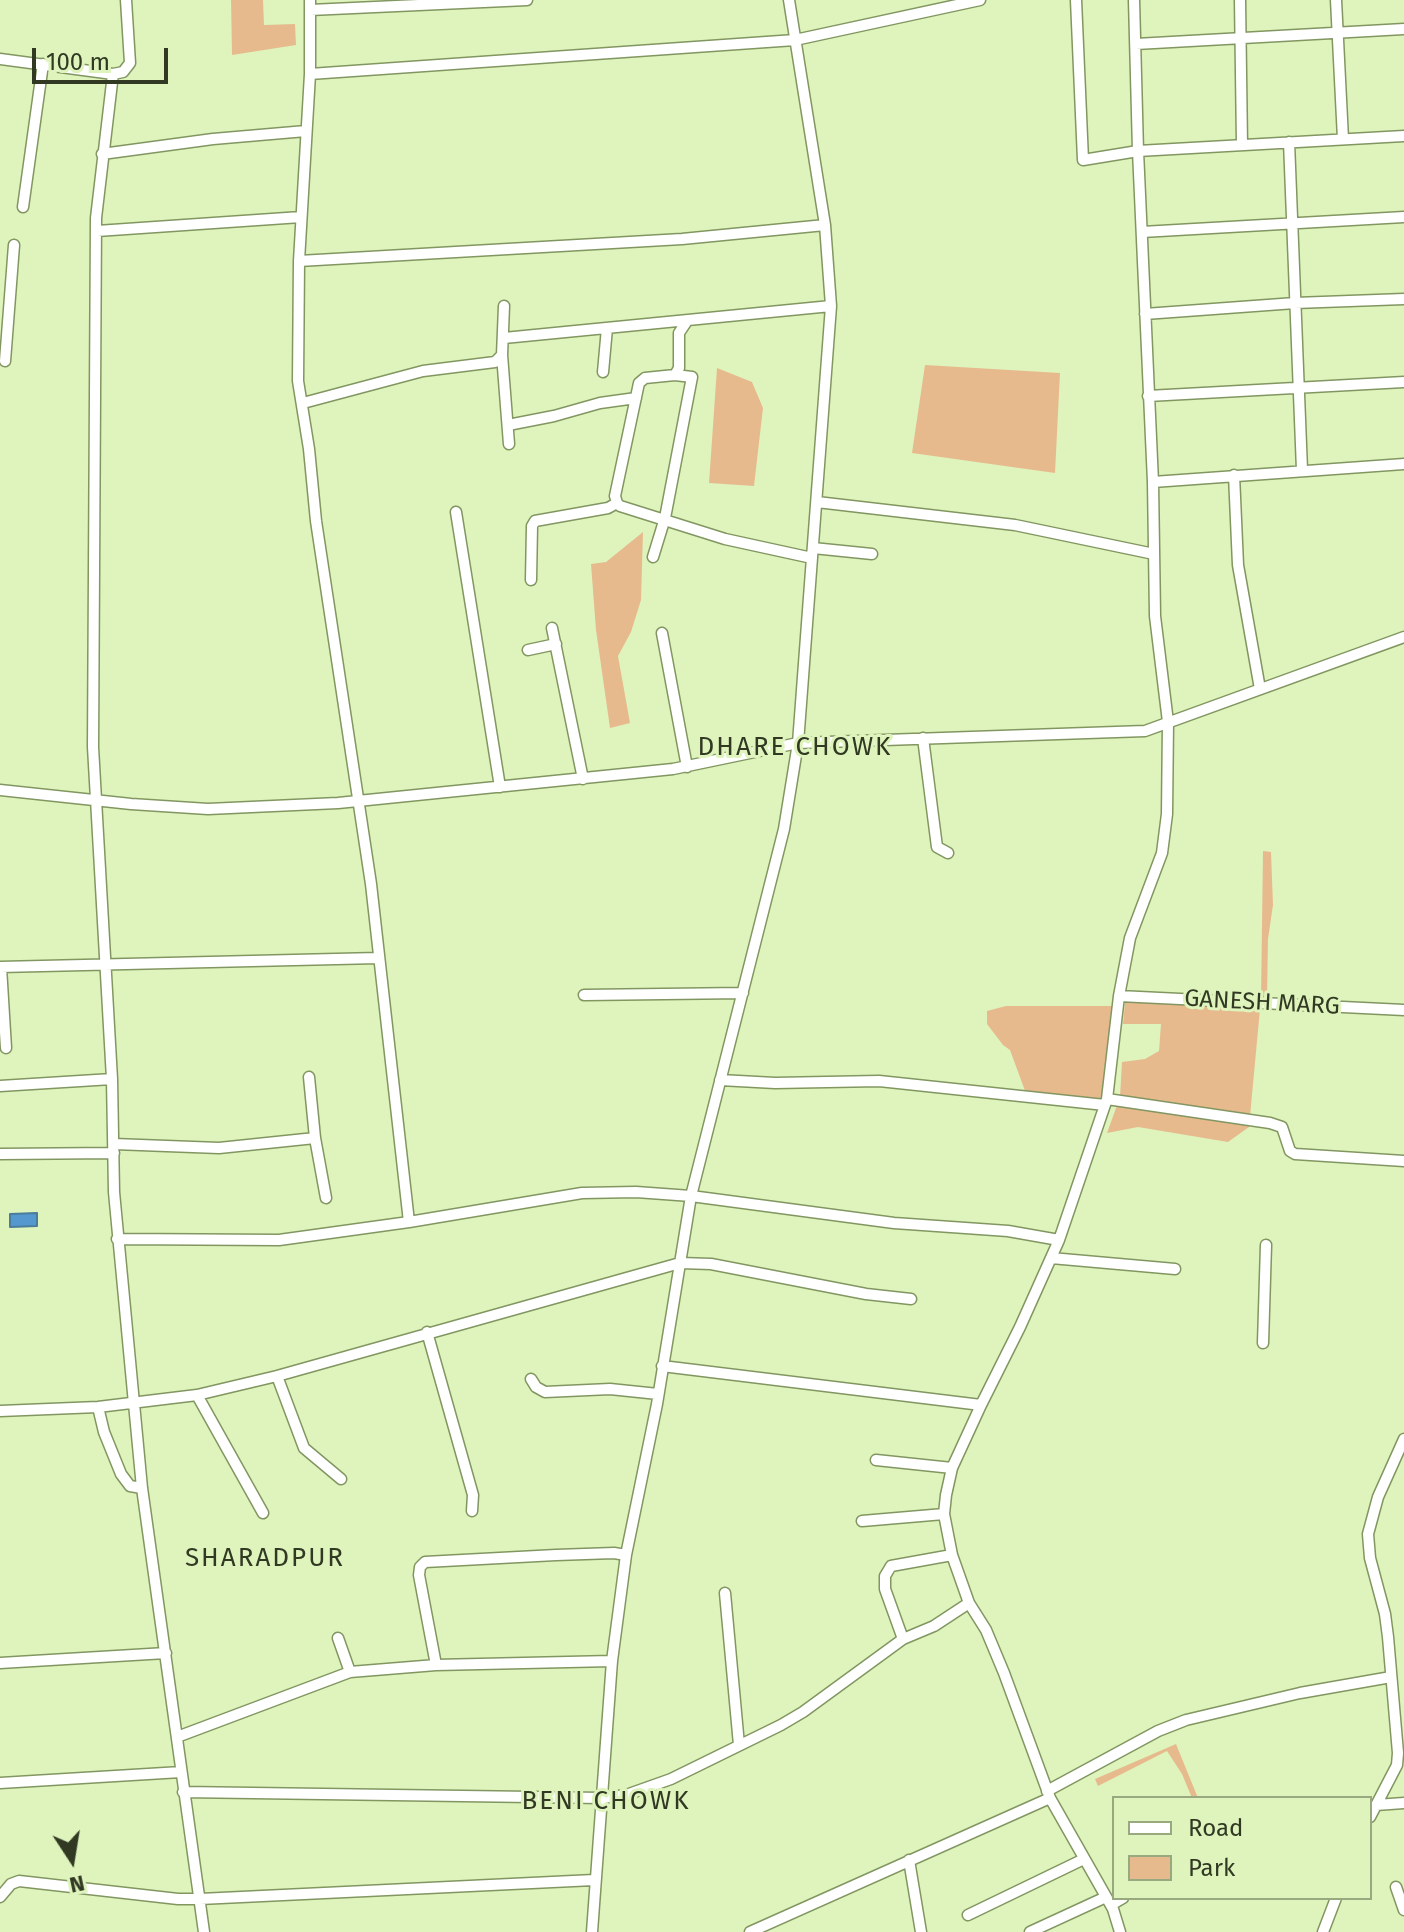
<!DOCTYPE html>
<html>
<head>
<meta charset="utf-8">
<style>
	body { margin:0 }
	#map { position:relative; width:1404px; height:1932px; overflow:hidden; background:#def4bc; font-family:"Fira Sans",sans-serif }
	canvas { display:block }
	.legend { position:absolute; left:1112px; top:1796px; width:260px; height:104px; box-sizing:border-box; background:#def4bc; border:2px solid #99a97f; margin:0; padding:10px 14px; list-style:none; font-size:24px; color:#313923 }
	.legend li { display:flex; align-items:center; gap:16px; height:40px }
	.legend b { width:40px; border:2px solid #99a97f }
	.north { position:absolute; left:32px; top:1820px; width:80px; height:80px; -webkit-text-stroke:6px #def4bc; paint-order:stroke; rotate:168deg; font-size:22px; font-weight:700; line-height:32px; text-align:center; color:#313923 }
	.north::after { content:''; display:block; margin:auto; width:28px; height:36px; background:#313923; clip-path:polygon(50% 0,100% 100%,50% 72%,0 100%) }
	.scale { position:absolute; left:32px; top:48px; width:136px; height:36px; box-sizing:border-box; border:4px solid #313923; border-top:0; padding-left:10px; font-size:24px; line-height:28px; white-space:nowrap; color:#313923; -webkit-text-stroke:6px #def4bc; paint-order:stroke }
</style>
</head>
<body>
<div id="map">
<canvas width="1404" height="1932"></canvas>
<ul class="legend">
<li><b style="height:10px;background:#fff"></b>Road</li>
<li><b style="height:22px;background:#e7ba8e"></b>Park</li>
</ul>
<div class="north">N</div>
<div class="scale">100 m</div>
</div>
<script>
const context = document.querySelector('canvas').getContext('2d');
context.lineJoin = 'round';
function paint(path, color) {
  context.fillStyle = color;
  context.fill(path, 'evenodd');
}
function shape(rows) {
  const path = new Path2D();
  for (const r of rows) {
    path.moveTo(r[0], r[1]);
    for (let i = 2; i < r.length; i += 2) path.lineTo(r[i], r[i + 1]);
  }
  return path;
}
function strokePath(path, color, width, dash) {
  context.strokeStyle = color;
  context.lineWidth = width;
  context.lineCap = dash ? 'butt' : 'round';
  context.setLineDash(dash || []);
  context.stroke(path);
}
function label(font, color, halo, rows, align = 'center') {
  context.font = font + ' "Fira Sans",sans-serif';
  context.lineWidth = 6;
  context.setLineDash([]);
  context.textBaseline = 'middle';
  context.strokeStyle = halo;
  context.fillStyle = color;
  for (const [text, x, y, turn = 0] of rows) {
    context.save();
    context.translate(x, y);
    context.rotate((+turn || 0) * Math.PI / 180);
    context.textAlign = isNaN(turn) ? turn : align;
    if (halo) context.strokeText(text, 0, 0);
    context.fillText(text, 0, 0);
    context.restore();
  }
}
const green = shape([
	[231,0,263,0,264,25,295,24,296,45,232,55],
	[925,365,1060,373,1055,473,912,453],
	[717,368,752,382,763,408,754,486,709,483],
	[643,532,641,600,631,632,618,656,630,723,610,728,596,630,591,564,606,562],
	[1263,851,1271,852,1273,905,1268,939,1267,1000,1261,999],
	[1131,999,1260,1009,1249,1127,1228,1142,1138,1127,1107,1133,1120,1097,1122,1062,1145,1059,1159,1051,1161,1024,1123,1024,1125,1003],
	[1006,1006,1114,1006,1104,1111,1028,1099,1010,1050,1003,1045,987,1024,987,1011],
	[1176,1744,1198,1798,1192,1798,1182,1774,1167,1751,1098,1786,1095,1779]
]);
const water = shape([
	[37,1213,37,1226,10,1227,10,1214,37,1213]
]);
const minor = shape([
	[310,0,310,74,299,261,298,381,309,449,316,521,371,884,409,1222],
	[1076,0,1083,160,1138,151,1404,136],
	[1240,0,1242,145],
	[1336,0,1343,139],
	[310,10,527,0],
	[1136,44,1404,29],
	[0,59,113,74,123,72,130,63,126,0],
	[113,74,96,218,93,747,112,1079,114,1192,142,1488,204,1932],
	[310,74,795,40,980,0],
	[1289,142,1302,470],
	[102,154,213,139,306,131],
	[23,207,43,64],
	[97,231,301,217],
	[1142,232,1404,217],
	[299,261,682,239,825,225],
	[1145,314,1295,303,1404,299],
	[687,321,679,333,679,368,675,375,645,378,639,383,615,496,617,503,620,506,725,539,812,558],
	[504,338,831,306],
	[502,355,509,444],
	[5,361,14,245],
	[603,372,607,328],
	[1148,396,1404,382],
	[303,403,423,371,495,362,502,355,504,306],
	[508,425,554,416,600,403,636,398],
	[1234,475,1238,565,1260,689],
	[1153,482,1404,464],
	[817,502,1015,525,1154,554],
	[456,512,500,787],
	[813,548,872,554],
	[653,557,665,518,692,377,675,375],
	[531,580,532,526,535,521,608,508,617,503],
	[552,628,583,779],
	[662,633,687,767],
	[528,650,556,644],
	[923,738,937,847,948,853],
	[0,790,131,804,208,809,338,803,673,769,798,743,1145,731,1404,637],
	[0,967,378,958],
	[1,967,6,1048],
	[584,995,743,993],
	[1119,996,1404,1010],
	[309,1077,315,1138,326,1198],
	[720,1080,775,1083,879,1081,1105,1105],
	[0,1086,112,1079],
	[1107,1099,1270,1123,1282,1127,1290,1151,1295,1154,1404,1161],
	[114,1144,219,1148,315,1138],
	[0,1154,114,1153],
	[117,1239,279,1240,409,1222,582,1193,636,1192,691,1196,894,1223,1008,1231,1059,1240],
	[1051,1258,1175,1269],
	[427,1332,473,1495,472,1511],
	[1263,1343,1266,1245],
	[662,1366,981,1405,952,1468,946,1495,944,1514,952,1555,969,1603,986,1630,1004,1673,1050,1798,1113,1909,1120,1932],
	[277,1376,304,1448,341,1479],
	[531,1379,536,1387,545,1392,610,1389,658,1394],
	[197,1395,263,1513],
	[981,1405,1020,1327,1059,1240,1107,1099,1119,996,1130,938,1162,853,1167,814,1168,722,1155,616,1153,482,1138,151,1134,0],
	[98,1407,104,1432,121,1474,130,1486,142,1488],
	[0,1411,98,1407,197,1395,277,1376,680,1263,711,1264,866,1294,911,1299],
	[876,1460,952,1468],
	[862,1521,944,1514],
	[725,1593,739,1745],
	[338,1638,350,1672],
	[903,1639,885,1589,885,1576,891,1566,952,1555],
	[0,1663,166,1653],
	[436,1665,419,1575,420,1567,425,1562,556,1555,614,1553,626,1555],
	[177,1737,350,1672,436,1665,612,1661],
	[0,1783,181,1772],
	[1047,1791,1158,1731,1186,1720,1300,1693,1391,1677],
	[183,1792,602,1798,626,1795,671,1779,781,1725,803,1712,903,1639,934,1626,969,1603],
	[1376,1805,1404,1803],
	[1370,1817,1397,1765,1398,1753,1388,1637,1385,1614,1370,1558,1368,1534,1378,1497,1404,1439],
	[909,1860,921,1932],
	[1396,1887,1404,1910],
	[0,1897,11,1884,19,1881,178,1899,200,1899,594,1880],
	[1111,1905,1123,1898],
	[968,1915,1084,1859],
	[592,1932,612,1661,626,1555,657,1404,691,1196,784,829,798,743,831,306,825,225,789,0],
	[750,1932,1050,1798],
	[1030,1932,1106,1897],
	[1323,1932,1336,1898]
]);
const streetNames = [
	["GANESH MARG",1262,1003,3]
];
const neighbourhoodNames = [
	["DHARE CHOWK",795,748],
	["SHARADPUR",265,1559],
	["BENI CHOWK",606,1802]
];
paint(green, '#e7ba8e');
paint(water, '#5598d0');
strokePath(water, '#4a7c9c', 2);
strokePath(minor, '#829661', 13);
strokePath(minor, '#fff', 10);
label('24px', '#313923', '#def4bc', streetNames);
context.letterSpacing = '2px';
label('26px', '#313923', '#def4bc', neighbourhoodNames);
context.letterSpacing = '0px';
</script>
</body>
</html>
